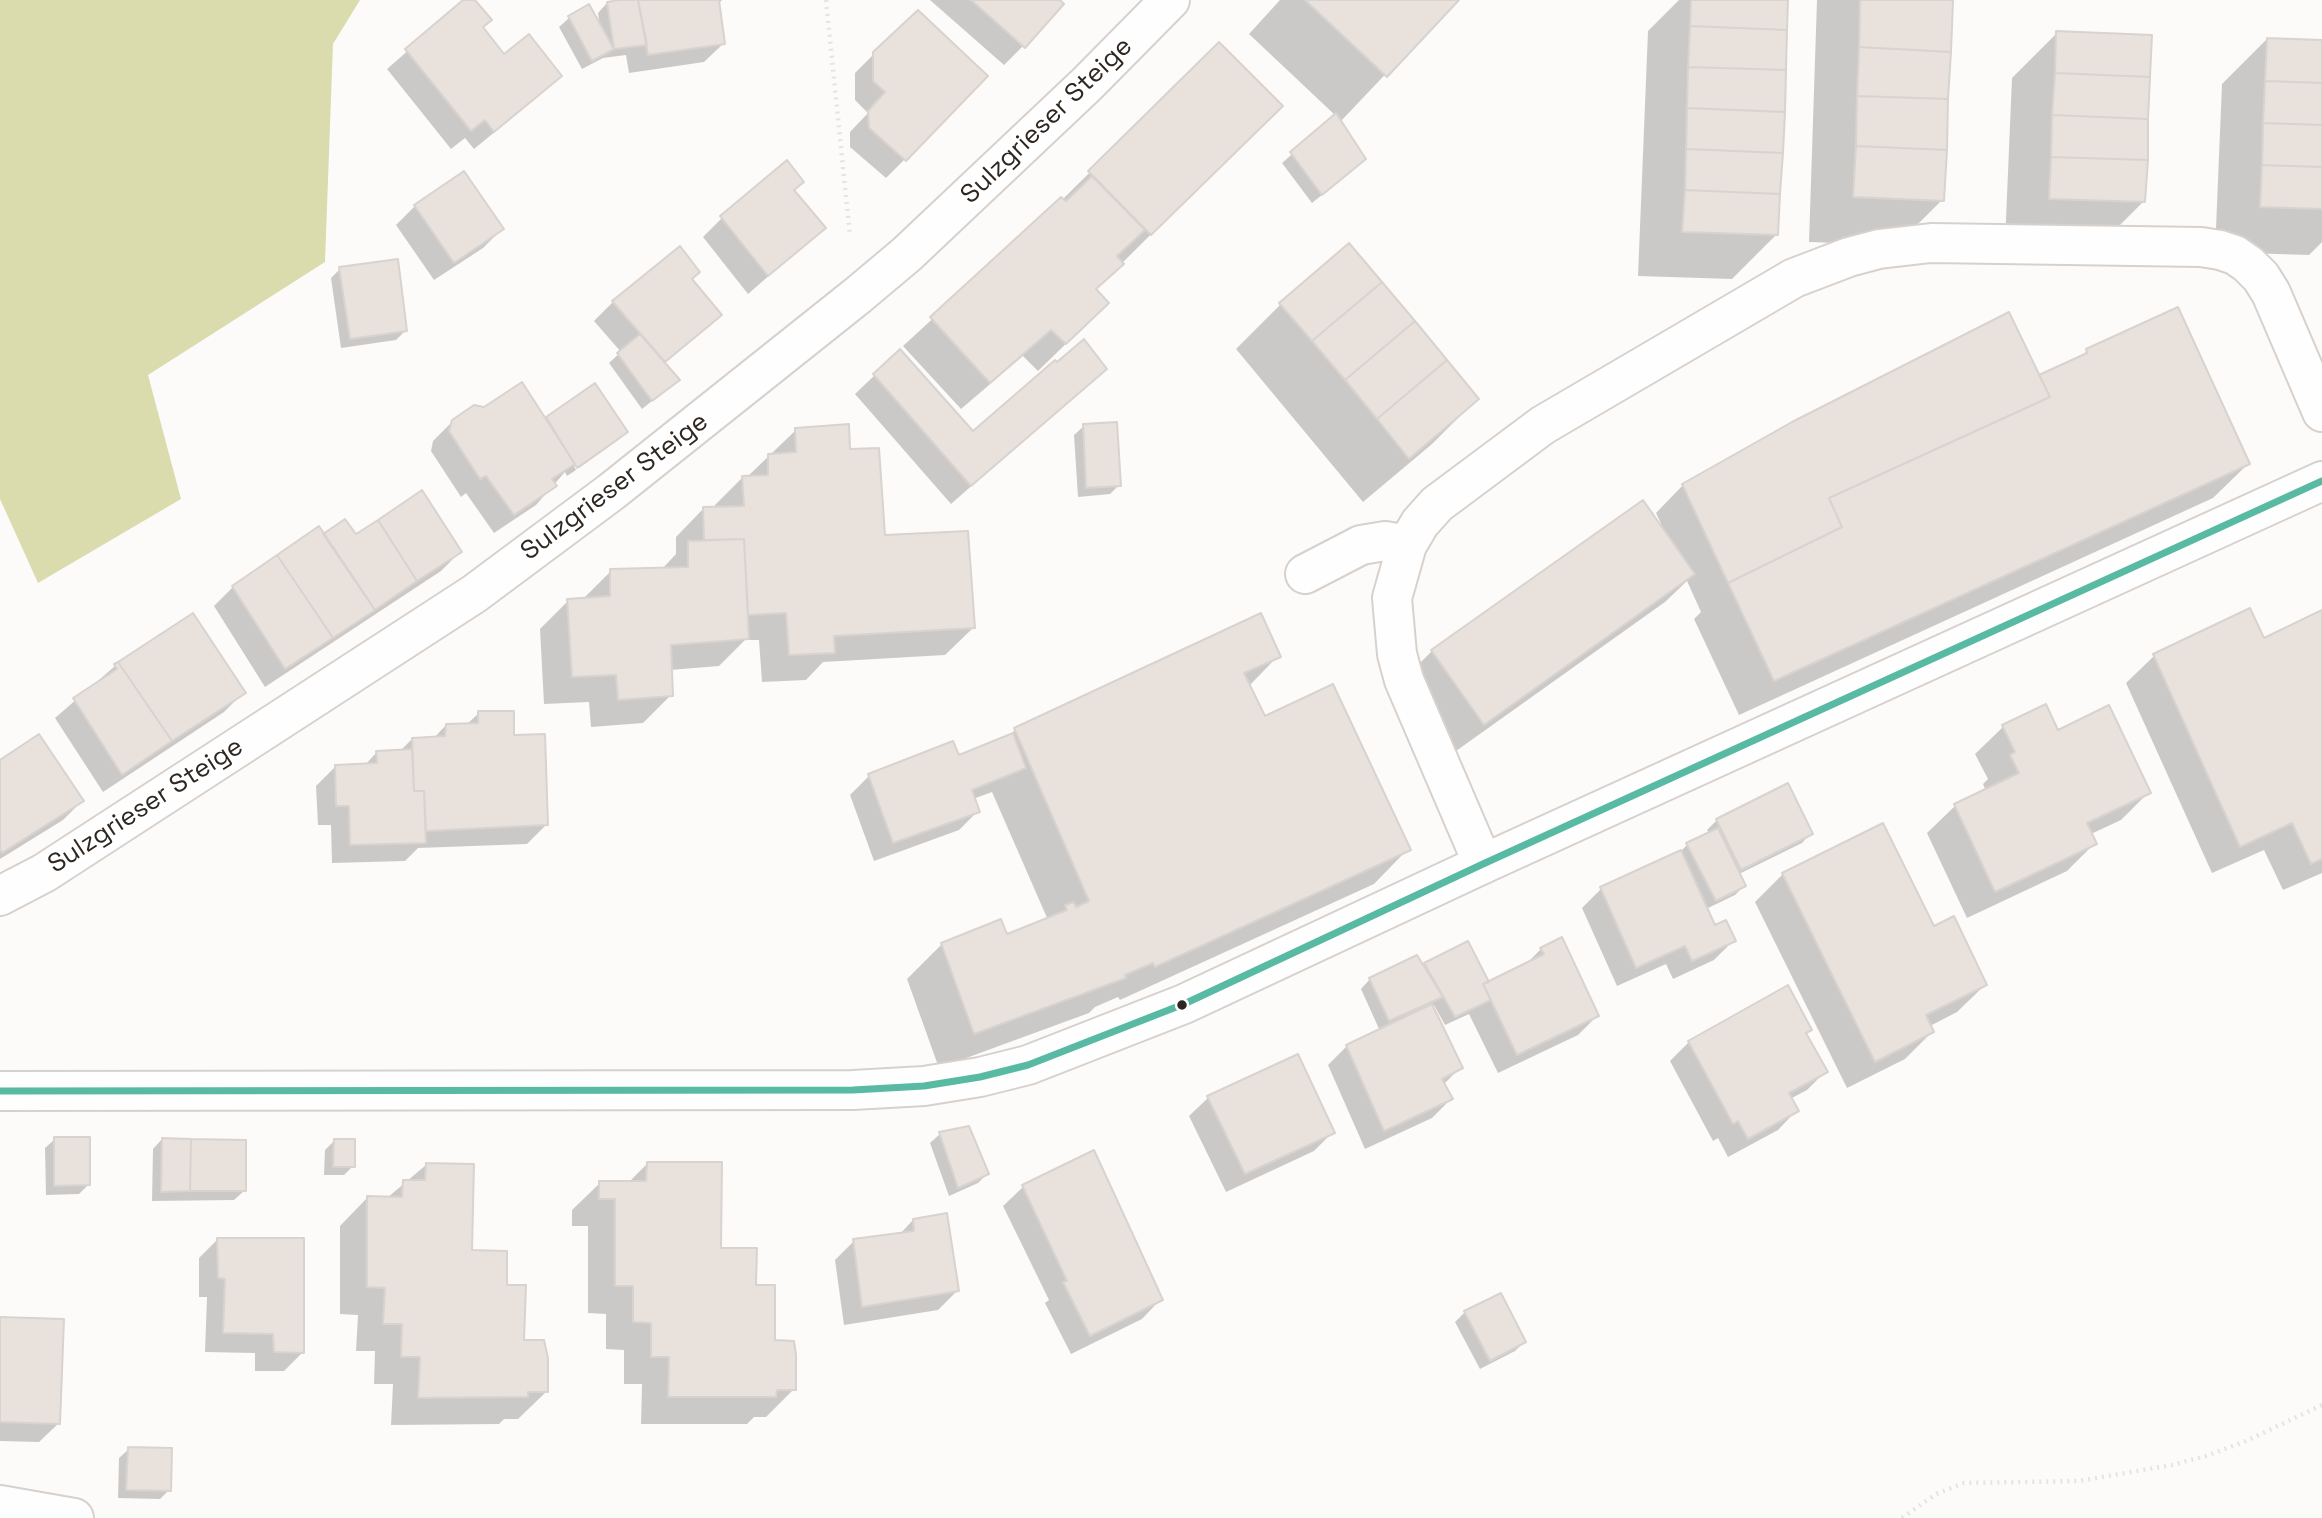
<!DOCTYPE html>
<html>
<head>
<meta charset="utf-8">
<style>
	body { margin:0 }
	canvas { display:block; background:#fdfbf9 }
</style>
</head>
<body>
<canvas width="2322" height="1518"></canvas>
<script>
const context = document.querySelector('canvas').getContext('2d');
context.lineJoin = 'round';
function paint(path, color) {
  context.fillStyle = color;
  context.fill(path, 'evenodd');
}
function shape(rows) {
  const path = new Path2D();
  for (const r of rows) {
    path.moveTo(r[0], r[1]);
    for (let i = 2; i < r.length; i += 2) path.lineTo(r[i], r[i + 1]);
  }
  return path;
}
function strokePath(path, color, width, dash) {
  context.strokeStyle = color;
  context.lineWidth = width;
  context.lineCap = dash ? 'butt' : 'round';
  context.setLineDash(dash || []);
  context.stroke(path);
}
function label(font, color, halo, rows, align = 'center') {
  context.font = font + ' "Space Grotesk",sans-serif';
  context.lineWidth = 7;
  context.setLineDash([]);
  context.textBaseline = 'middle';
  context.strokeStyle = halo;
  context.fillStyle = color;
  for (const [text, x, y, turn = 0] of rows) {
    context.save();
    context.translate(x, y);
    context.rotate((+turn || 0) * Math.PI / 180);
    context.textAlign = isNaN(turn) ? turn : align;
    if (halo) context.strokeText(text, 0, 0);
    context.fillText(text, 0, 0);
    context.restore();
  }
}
const forest = shape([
	[0,0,360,0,333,44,325,262,148,375,181,499,38,583,0,499]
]);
const shadow = shape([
	[466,0,473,0,490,20,481,29,504,56,559,76,540,95,474,149,465,138,451,149,387,69],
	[616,0,722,0,718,4,724,43,704,62,629,73,626,55,603,58,582,69,559,27,569,18,589,6,600,27,598,13,607,3,617,2],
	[930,0,1057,0,1023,46,1004,65],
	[1280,0,1456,0,1340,122,1355,168,1312,203,1282,163,1336,116,1249,34],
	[1679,0,1786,0,1777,234,1732,279,1638,276,1648,31],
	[1817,0,1951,0,1942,200,1897,245,1809,242],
	[2057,33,2144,201,2099,246,2005,243,2012,78],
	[2267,39,2322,42,2322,242,2309,255,2215,252,2222,84],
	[1219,44,1280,106,1095,290,1079,331,1038,371,1023,356,961,409,903,346,1062,200],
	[875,53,905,159,886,178,850,147,850,132,868,113,855,100,855,73],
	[464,173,502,229,483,248,434,280,396,225,415,206],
	[802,182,793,191,824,228,748,294,703,237,722,218],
	[680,249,690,279,719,315,664,364,678,380,642,409,609,363,621,352,594,321,613,302],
	[340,269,406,330,396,340,341,348,331,278],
	[1281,304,1477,399,1432,444,1363,502,1236,349],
	[2087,351,2248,464,2213,498,1739,715,1694,619,1701,612,1687,581,1665,602,1456,751,1404,679,1432,651,1662,526,1656,513,1683,485,2039,378,2080,358],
	[899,352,973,433,1104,369,951,504,855,394],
	[547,419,626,432,617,441,579,468,575,462,573,464,576,470,567,476,565,472,536,505,494,533,466,493,461,497,431,451,433,441,453,421,545,421],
	[1084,426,1119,485,1110,494,1078,497,1074,435],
	[796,430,848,451,884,537,973,628,945,655,823,662,806,680,762,682,759,640,745,640,719,666,670,670,671,695,643,723,591,727,589,702,544,704,540,629,568,601,583,599,611,571,662,569,676,554,676,537,703,509,715,509,715,505,743,477,747,477],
	[323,536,356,536,460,552,441,571,265,687,214,606,233,587],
	[2250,611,2263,640,2322,612,2322,873,2283,890,2264,850,2212,873,2126,683,2154,656],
	[192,615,243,693,224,712,103,792,55,718,115,666],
	[1278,656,1249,686,1264,718,1408,849,1374,884,1120,1000,1118,997,1095,1007,1089,1013,939,1068,907,979,942,944,1006,936,1048,920,992,792,973,799,978,811,959,830,874,861,850,795,869,776,958,757,1008,737,1015,730],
	[479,713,512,737,546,825,527,844,418,848,405,861,332,863,331,825,318,825,316,786,335,767,364,766,377,752,400,751,412,739,433,739,446,725,466,725],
	[2003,727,2057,732,2149,792,2121,820,2091,834,2095,843,2067,871,1967,918,1927,833,1955,806,1986,791,1983,784,1988,779,1975,754],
	[0,762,82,801,63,820,0,859],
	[1717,820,1811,833,1802,843,1739,874,1744,886,1735,895,1706,909,1714,928,1733,941,1714,960,1673,979,1666,964,1617,986,1582,908,1601,889,1679,853,1687,845,1710,834,1707,830],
	[1783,874,1933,929,1985,985,1957,1012,1930,1026,1932,1032,1905,1059,1847,1088,1755,902],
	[1541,949,1597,1016,1578,1035,1498,1073,1469,1014,1445,1025,1434,1005,1431,1007,1460,1068,1443,1085,1451,1099,1432,1118,1365,1149,1328,1065,1347,1046,1380,1031,1361,989,1370,979,1425,964,1488,983,1525,965],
	[1810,1029,1805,1034,1826,1071,1807,1090,1790,1099,1797,1110,1778,1130,1728,1157,1718,1138,1713,1141,1670,1061,1689,1042],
	[1209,1097,1333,1132,1314,1151,1226,1192,1189,1116],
	[968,1128,987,1174,978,1183,949,1196,930,1143,940,1134],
	[55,1139,88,1185,79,1194,46,1195,45,1148],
	[162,1139,244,1191,234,1200,152,1201,153,1149],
	[335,1140,353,1166,344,1175,324,1175,325,1150],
	[1093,1153,1161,1299,1142,1319,1071,1354,1045,1303,1049,1300,1003,1206,1023,1187],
	[648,1163,754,1287,773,1342,794,1389,766,1417,754,1417,747,1424,641,1424,642,1384,624,1384,624,1350,606,1349,606,1314,588,1313,588,1226,572,1226,572,1210,600,1183,628,1183],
	[426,1165,470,1251,505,1286,522,1342,546,1392,518,1419,504,1419,499,1424,391,1425,393,1384,374,1384,375,1351,356,1351,358,1315,340,1314,340,1226,367,1198,387,1198],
	[913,1220,957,1291,938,1310,844,1325,835,1260,854,1241,899,1235],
	[218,1239,303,1352,284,1371,255,1371,255,1353,205,1352,207,1297,199,1297,199,1258],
	[1500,1295,1524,1342,1515,1351,1480,1369,1455,1322,1465,1312],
	[0,1319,59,1423,39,1442,0,1441],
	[129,1449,169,1490,160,1499,118,1498,119,1458]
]);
const building = shape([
	[463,0,475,0,492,20,483,27,504,54,529,34,562,76,494,132,485,120,471,131,405,49,463,0],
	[619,0,638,0,647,45,614,49,607,2,619,0],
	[638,0,719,0,725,44,648,55,638,0],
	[971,0,1060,0,1064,4,1025,48,971,0],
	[1305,0,1459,0,1387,77,1305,0],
	[1691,0,1788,0,1787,30,1690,26,1691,0],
	[1860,0,1953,0,1951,52,1859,47,1860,0],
	[589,4,614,49,592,61,568,16,589,4],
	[918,10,988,76,906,161,869,128,868,111,885,92,873,81,873,52,918,10],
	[1690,26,1787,30,1786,70,1688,67,1690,26],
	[2056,31,2152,35,2150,77,2055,73,2056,31],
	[2267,38,2322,40,2322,83,2265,81,2267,38],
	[1219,42,1283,106,1151,235,1088,171,1219,42],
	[1859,47,1951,52,1948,99,1857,96,1859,47],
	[1688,67,1786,70,1785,112,1687,108,1688,67],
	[2055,73,2150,77,2148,119,2052,115,2055,73],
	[2265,81,2322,83,2322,125,2263,123,2265,81],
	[1857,96,1948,99,1947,150,1856,146,1857,96],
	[1687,108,1785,112,1783,153,1686,149,1687,108],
	[1336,113,1366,159,1322,195,1290,152,1336,113],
	[2052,115,2148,119,2148,160,2051,157,2052,115],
	[2263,123,2322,125,2322,167,2262,165,2263,123],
	[1856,146,1947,150,1944,201,1853,197,1856,146],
	[1686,149,1783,153,1780,194,1685,190,1686,149],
	[2051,157,2148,160,2145,202,2049,199,2051,157],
	[787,160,804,182,794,190,826,228,768,276,720,216,787,160],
	[2262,165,2322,167,2322,209,2260,207,2262,165],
	[464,171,504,229,454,263,414,205,464,171],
	[1092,176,1145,230,1117,256,1124,264,1096,289,1109,303,1066,344,1051,330,990,383,930,317,1061,197,1066,201,1092,176],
	[1685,190,1780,194,1778,235,1682,232,1685,190],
	[1349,243,1382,282,1312,341,1279,303,1349,243],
	[680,246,700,272,692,279,722,315,665,362,612,301,680,246],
	[398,259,407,331,350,339,339,267,398,259],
	[1382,282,1415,321,1345,380,1312,341,1382,282],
	[2178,307,2250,464,1774,681,1728,583,1842,527,1829,498,2050,397,2039,375,2087,353,2086,349,2178,307],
	[2009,312,2050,397,1829,498,1842,527,1728,583,1682,484,1792,422,2009,312],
	[1415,321,1447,360,1377,419,1345,380,1415,321],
	[640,334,680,380,652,401,617,353,640,334],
	[1084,339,1107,369,971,486,873,374,900,349,973,431,1055,360,1057,362,1084,339],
	[1447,360,1479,399,1409,459,1377,419,1447,360],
	[522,382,575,464,552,479,557,486,514,515,486,476,480,479,449,431,452,420,474,405,484,407,522,382],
	[595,383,628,432,577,468,546,417,595,383],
	[1117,422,1121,486,1086,488,1083,424,1117,422],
	[849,424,850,449,879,448,885,535,968,531,975,628,834,636,835,653,789,655,786,613,748,615,744,539,704,540,703,507,744,506,742,476,768,475,768,454,796,452,795,428,849,424],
	[422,490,462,552,417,581,378,520,422,490],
	[1643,500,1695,574,1484,725,1431,650,1643,500],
	[345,519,356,534,378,520,417,581,375,610,323,534,345,519],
	[319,526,375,610,333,638,277,555,319,526],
	[744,539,749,639,671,645,673,696,618,700,616,675,572,677,567,599,610,596,610,569,688,567,688,541,744,539],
	[277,555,333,638,285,669,232,586,277,555],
	[2250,608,2264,638,2322,610,2322,859,2311,864,2292,823,2240,847,2153,654,2250,608],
	[193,613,246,693,172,741,118,662,193,613],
	[1261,613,1281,657,1244,673,1265,716,1333,684,1411,850,1155,967,1153,963,1125,975,1126,978,974,1034,941,943,1001,919,1007,934,1067,910,1065,905,1074,902,1076,907,1089,901,1014,728,1261,613],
	[118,662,172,741,122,775,73,698,117,669,114,664,118,662],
	[2046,704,2058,730,2109,705,2151,793,2087,823,2097,844,1995,892,1954,804,2019,773,2010,755,2015,752,2002,725,2046,704],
	[478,711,514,711,514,735,545,734,548,825,426,831,424,791,414,791,412,738,445,736,446,724,478,723,478,711],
	[1013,733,1026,768,972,790,980,812,893,843,868,774,953,741,959,755,1013,733],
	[39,734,84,801,2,853,0,849,0,760,39,734],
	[412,749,414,791,424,791,426,843,350,845,349,806,336,806,335,765,377,763,376,751,412,749],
	[1788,783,1813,834,1741,870,1716,819,1788,783],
	[1883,823,1934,926,1954,916,1987,985,1926,1015,1934,1032,1875,1062,1782,873,1883,823],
	[1718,828,1746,886,1716,901,1686,843,1718,828],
	[1681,850,1715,925,1726,920,1736,941,1692,961,1685,946,1636,968,1600,887,1681,850],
	[1562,937,1599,1016,1517,1055,1483,984,1544,954,1540,948,1562,937],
	[1468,941,1489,982,1483,984,1491,1000,1455,1017,1424,963,1468,941],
	[1417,955,1443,997,1389,1021,1369,978,1417,955],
	[1788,985,1812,1030,1806,1033,1828,1072,1789,1093,1799,1111,1748,1139,1738,1121,1733,1124,1688,1041,1788,985],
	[1432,1004,1463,1068,1442,1079,1453,1099,1384,1131,1346,1045,1432,1004],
	[1298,1054,1335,1133,1245,1174,1207,1096,1298,1054],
	[969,1126,989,1174,958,1188,939,1132,969,1126],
	[54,1137,90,1137,90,1185,54,1186,54,1137],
	[162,1138,191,1139,190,1191,161,1192,162,1138],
	[191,1139,246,1140,246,1191,190,1191,191,1139],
	[334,1139,355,1139,355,1167,333,1167,334,1139],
	[1094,1150,1163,1300,1090,1336,1063,1282,1067,1281,1022,1185,1094,1150],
	[647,1162,722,1162,721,1248,757,1248,756,1285,775,1285,775,1340,794,1341,796,1355,796,1390,777,1390,776,1397,668,1397,669,1357,651,1357,651,1323,633,1322,633,1286,615,1286,615,1199,599,1199,599,1181,646,1181,647,1162],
	[426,1163,474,1164,472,1250,507,1251,507,1285,526,1285,524,1340,544,1340,548,1358,548,1392,528,1392,528,1397,418,1398,420,1357,401,1357,402,1324,383,1324,385,1288,367,1287,367,1196,402,1197,403,1180,425,1180,426,1163],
	[947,1213,959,1291,862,1307,853,1239,914,1231,913,1219,947,1213],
	[217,1238,304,1238,304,1353,274,1352,273,1334,223,1333,225,1279,218,1278,217,1238],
	[1501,1293,1526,1342,1490,1361,1464,1311,1501,1293],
	[0,1317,64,1319,60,1424,0,1422,0,1317],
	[128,1447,172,1448,171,1491,126,1490,128,1447]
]);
const path = shape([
	[826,0,850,236],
	[1902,1518,1936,1494,1964,1483,2079,1481,2172,1465,2206,1456,2246,1441,2322,1405]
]);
const minor = shape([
	[1305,574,1361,545,1385,541,1407,545],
	[1483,864,1404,680,1397,654,1392,598,1407,545,1420,523,1437,504,1543,425,1794,278,1849,257,1879,249,1931,243,2201,247,2220,250,2235,255,2248,264,2261,277,2271,293,2322,412],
	[0,896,44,873,474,594,611,492,857,296,907,254,1087,84,1170,0],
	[0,1505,74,1518]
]);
const major = shape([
	[0,1091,853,1090,924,1086,980,1077,1028,1065,1184,1004,1483,864,2322,481]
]);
const bus1 = shape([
	[0,1091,853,1090,924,1086,980,1077,1028,1065,1184,1004,1483,864,2322,481]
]);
const markers = [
	[1182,1005,6,"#2e2620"]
];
const streetNames = [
	["Sulzgrieser Steige",1047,121,-44],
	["Sulzgrieser Steige",615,487,-37],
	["Sulzgrieser Steige",146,806,-33]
];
paint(forest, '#dadcae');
paint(shadow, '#0003');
paint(building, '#e8e1dc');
strokePath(building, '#d8d3cf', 2);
strokePath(minor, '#d6d1cd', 42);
strokePath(major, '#d6d1cd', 42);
strokePath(path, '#e5e4e3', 4.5, [2, 5]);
strokePath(minor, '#fffefe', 38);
strokePath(major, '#fffefe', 38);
strokePath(bus1, '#58baa2', 7);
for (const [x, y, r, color] of markers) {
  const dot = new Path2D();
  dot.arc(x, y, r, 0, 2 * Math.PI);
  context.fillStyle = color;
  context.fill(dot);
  strokePath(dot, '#fff', 2.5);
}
label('26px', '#2e2620', '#fff', streetNames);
</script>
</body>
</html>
